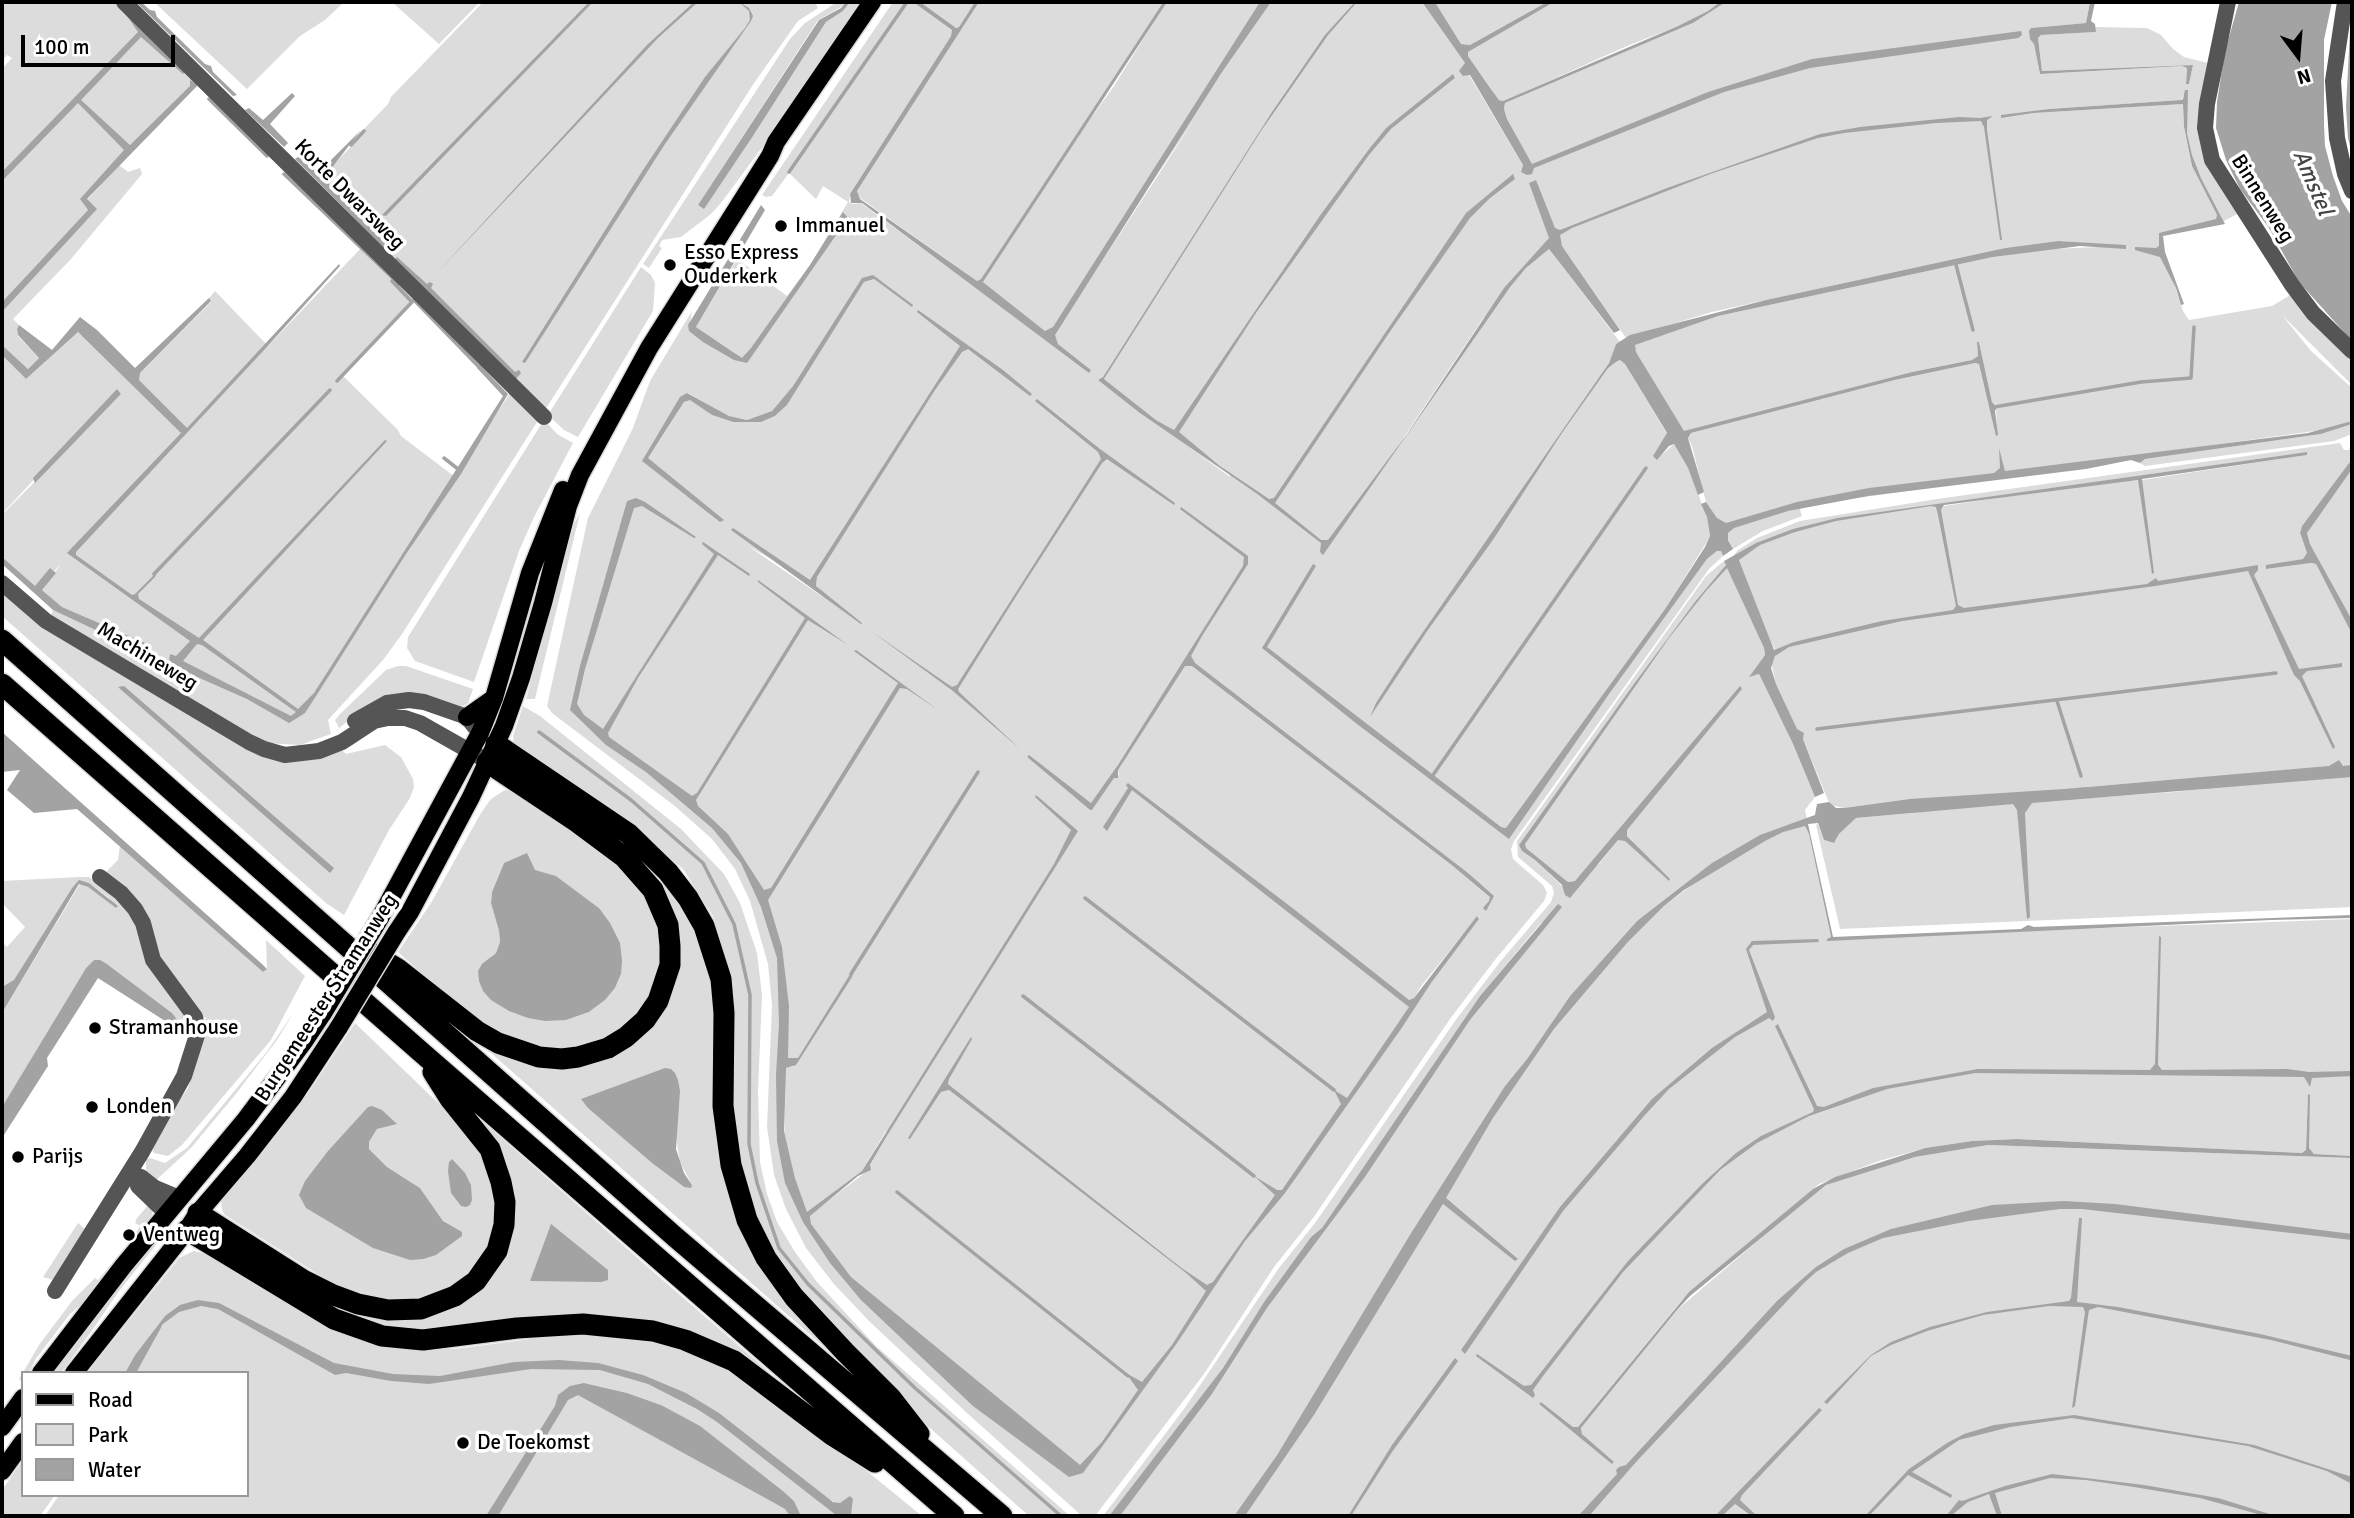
<!DOCTYPE html>
<html>
<head>
<meta charset="utf-8">
<style>
	body { margin:0 }
	#map { position:relative; width:2354px; height:1518px; overflow:hidden; background:#fff; font-family:Signika,sans-serif }
	canvas { display:block }
	.frame { position:absolute; inset:0; border:4px solid #000; pointer-events:none }
	.legend { position:absolute; left:21px; top:1371px; width:228px; height:126px; box-sizing:border-box; background:#fff; border:2px solid #999; margin:0; padding:9px 12px; list-style:none; font-size:21px; color:#000 }
	.legend li { display:flex; align-items:center; gap:14px; height:35px }
	.legend b { width:35px; border:2px solid #999 }
	.north { position:absolute; left:2263px; top:21px; width:70px; height:70px; -webkit-text-stroke:5px #fff; paint-order:stroke; rotate:164deg; font-size:19px; font-weight:700; line-height:28px; text-align:center; color:#000 }
	.north::after { content:''; display:block; margin:auto; width:24px; height:32px; background:#000; clip-path:polygon(50% 0,100% 100%,50% 72%,0 100%) }
	.scale { position:absolute; left:21px; top:35px; width:154px; height:32px; box-sizing:border-box; border:4px solid #000; border-top:0; padding-left:9px; font-size:21px; line-height:24px; white-space:nowrap; color:#000; -webkit-text-stroke:5px #fff; paint-order:stroke }
</style>
</head>
<body>
<div id="map">
<canvas width="2354" height="1518"></canvas>
<div class="frame"></div>
<ul class="legend">
<li><b style="height:9px;background:#000"></b>Road</li>
<li><b style="height:19px;background:#dcdcdc"></b>Park</li>
<li><b style="height:19px;background:#a3a3a3"></b>Water</li>
</ul>
<div class="north">N</div>
<div class="scale">100 m</div>
</div>
<script>
const context = document.querySelector('canvas').getContext('2d');
context.lineJoin = 'round';
function paint(path, color) {
  context.fillStyle = color;
  context.fill(path, 'evenodd');
}
function shape(rows) {
  const path = new Path2D();
  for (const r of rows) {
    path.moveTo(r[0], r[1]);
    for (let i = 2; i < r.length; i += 2) path.lineTo(r[i], r[i + 1]);
  }
  return path;
}
function strokePath(path, color, width, dash) {
  context.strokeStyle = color;
  context.lineWidth = width;
  context.lineCap = dash ? 'butt' : 'round';
  context.setLineDash(dash || []);
  context.stroke(path);
}
function label(font, color, halo, rows, align = 'center') {
  context.font = font + ' Signika,sans-serif';
  context.lineWidth = 7;
  context.setLineDash([]);
  context.textBaseline = 'middle';
  context.strokeStyle = halo;
  context.fillStyle = color;
  for (const [text, x, y, turn = 0] of rows) {
    context.save();
    context.translate(x, y);
    context.rotate((+turn || 0) * Math.PI / 180);
    context.textAlign = isNaN(turn) ? turn : align;
    if (halo) context.strokeText(text, 0, 0);
    context.fillText(text, 0, 0);
    context.restore();
  }
}
const green = shape([
	[2,2,116,2,199,84,130,145,85,108,125,150,81,200,88,210,2,302,2,69,12,58,7,55,2,61],
	[154,2,344,2,325,20,300,36,247,89],
	[392,2,480,2,439,44],
	[483,2,815,2,818,8,798,21,754,83,545,410,318,181,364,133,362,131,388,104,391,97],
	[837,2,846,2,841,7,818,20,698,205,704,208,753,136,826,22,843,11,850,2,861,2,766,142,721,203,711,214,681,237,662,240,659,246,662,248,649,268,643,264,790,39,805,23],
	[893,2,913,2,952,30,951,36,850,194,849,202,853,204,861,203,1089,372,1090,369,1058,344,1054,335,1196,117,1053,328,1045,331,983,282,1083,129,1114,86,1153,23,1151,22,981,279,977,281,860,198,857,191,979,2,1422,2,1465,63,1463,76,1469,75,1523,165,1521,172,1534,169,1507,119,1504,109,1505,103,1693,23,1726,2,2090,2,2086,23,2031,28,2040,74,2182,66,2187,68,2186,83,2189,84,2193,65,2042,71,2038,38,2041,35,2096,32,2095,27,2147,28,2161,35,2173,49,2184,57,2212,64,2201,127,2241,212,2224,221,2164,234,2162,237,2161,243,2183,311,2189,320,2272,306,2292,294,2352,359,2352,385,2282,315,2311,351,2352,388,2352,421,2329,429,2133,456,2131,460,1821,503,1800,509,1802,516,1763,531,1733,549,1717,518,1706,502,1692,446,1688,438,1691,433,1895,380,1975,363,1979,364,1997,436,1996,405,1992,402,1979,342,1977,343,1978,356,1972,360,1912,372,1684,432,1636,352,1634,345,1718,316,1993,257,2049,249,2126,246,2058,241,2005,248,1766,300,1712,312,1626,338,1562,246,1560,240,1549,238,1482,320,1374,482,1511,286,1526,268,1549,249,1620,342,1616,344,1609,363,1507,514,1405,658,1370,716,1428,630,1493,540,1562,433,1608,367,1616,362,1620,360,1625,364,1667,434,1657,459,1674,444,1688,468,1707,517,1710,537,1665,609,1507,828,1501,827,1511,835,1609,693,1707,559,1717,551,1721,551,1723,556,1709,569,1514,841,1511,849,1513,859,1543,885,1547,893,1544,901,1494,961,1450,1019,1313,1218,1274,1267,1204,1374,1095,1516,1082,1516,968,1414,869,1321,834,1284,806,1248,786,1209,774,1175,767,1127,772,1005,768,964,750,901,735,869,712,839,676,807,552,713,547,706,588,518,633,428,650,381,692,311,689,331,738,355,696,327,737,259,787,296,810,265,848,202,823,186,816,199,789,173,772,196,766,197,762,195],
	[1453,75,1455,78,1391,129,1369,155,1256,313,1178,432,1229,473,1230,477,1098,380,1103,377,1198,229,1104,379,1156,420,1174,430,1321,214,1369,149,1386,128],
	[2187,90,2187,133,2192,155,2201,178,2223,220,2217,215,2192,166,2184,128,2183,104,2034,113,2002,118,2049,109,2181,100],
	[873,276,912,307,874,279,864,282,787,405,775,416,761,422,733,422,712,415,690,399,684,402,648,459,688,393,728,416,747,420,772,411,793,386,862,279],
	[944,374,817,577,816,586,823,597,748,546,810,581],
	[1159,701,1118,770,1119,775,1114,778,1092,810,1090,810,1027,757,1029,756,1091,803,1105,786],
	[1478,916,1479,919,1412,1007,1337,949,1409,1000,1414,998,1422,985],
	[786,1062,794,1066,786,1068,784,1131,795,1178,807,1213,862,1171,886,1131,888,1134,867,1171,810,1215,811,1224,784,1153],
	[949,1077,948,1084,1172,1260,1190,1276,949,1090,941,1092,928,1112],
	[920,2,975,2,959,27,955,28],
	[1435,2,1547,2,1470,45,1461,44],
	[1554,2,1720,2,1708,11,1678,26,1627,46,1522,93,1503,101,1499,100,1468,56,1468,52],
	[119,165,128,172,140,168,142,174,71,259,13,319,19,325,17,329,18,336,39,358,28,369,2,345,2,312,96,209,87,200],
	[362,247,415,300,343,376,398,430,401,436,455,477,510,393,539,419,402,634,383,660,328,720,331,734,300,745,265,743,50,616,53,610,148,653,150,645,62,607,42,590,61,564,34,592,2,563,2,515,121,394,117,390,2,514,2,355,26,379,77,332,140,373,211,302,209,298,215,291,268,346],
	[641,267,651,275,655,283,653,311,578,437,564,430,548,415],
	[546,422,557,434,573,443,533,519,519,551,474,682,415,661,407,648,408,637,542,423],
	[2352,424,2352,434,2334,441,2145,466,2140,463,2145,459,2321,434],
	[2340,443,2344,450,2349,450,2352,445,2352,459,2302,526,2300,534,2307,553,2303,559,2266,566,2266,569,2311,563,2316,564,2352,634,2352,907,1840,929,1816,825,1818,824,1824,840,1834,843,1839,834,1856,818,1914,813,1908,799,1844,808,1830,805,1803,739,1804,733,1797,730,1776,684,1771,662,1777,653,1769,639,1739,560,1734,555,1738,550,1757,538,1800,521,1937,499],
	[2307,452,2306,455,2142,480,2098,483,1944,506,1942,509,1940,504],
	[2319,768,2202,789,2175,792,2089,798,2086,787],
	[2352,465,2352,620,2310,544,2307,533],
	[580,513,535,699,526,699,572,528],
	[1724,561,1764,648,1765,655,1750,676,1759,674,1793,744,1815,797,1805,810,1808,824,1805,826,1809,834,1831,938,2352,919,2352,1156,2314,1154,2309,1148,2308,1094,2306,1150,2302,1153,2017,1139,1972,1141,1925,1148,1879,1161,1819,1184,1681,1301,1578,1427,1573,1427,1541,1402,1539,1404,1613,1464,1613,1462,1582,1434,1581,1428,1677,1310,1815,1192,1826,1185,1865,1172,1915,1157,1988,1145,2352,1158,2352,1238,2347,1239,2352,1240,2352,1357,2350,1360,2352,1368,2352,1516,1951,1516,1968,1502,1967,1499,1957,1504,1948,1516,1589,1516,1592,1512,1588,1505,1578,1516,1245,1516,1314,1415,1443,1204,1500,1246,1445,1199,1493,1118,1554,1029,1627,943,1664,906,1717,866,1637,921,1570,996,1527,1059,1505,1086,1411,1233,1277,1455,1234,1516,1120,1516,1212,1394,1267,1308,1365,1177,1470,1020,1561,907,1539,925,1480,996,1322,1228,1311,1237,1264,1302,1223,1368,1109,1516,1103,1516,1184,1409,1279,1268,1315,1223,1455,1021,1500,962,1551,902,1554,893,1552,886,1518,857,1517,841,1706,576],
	[1627,830,1627,835,1669,881,1624,840,1618,840,1599,864,1565,889,1535,860,1522,851,1526,848,1568,882,1575,881],
	[2,588,255,751,341,749,346,754,385,745,401,757,413,779,414,787,410,798,389,830,344,915,326,903,2,616],
	[398,666,406,666,473,689,468,703,460,708,367,706,339,728,335,720,339,715,386,670],
	[523,706,540,716,681,829,724,874,740,903,757,953,762,995,758,1091,760,1162,767,1194,777,1222,795,1252,817,1282,876,1346,1070,1516,1029,1516,994,1485,903,1404,764,1252,734,1148,730,979,713,916,683,869,656,846,514,744,513,736],
	[505,790,515,792,622,866,653,901,666,959,653,999,617,1037,555,1054,485,1029,398,952,431,903,481,813,491,799],
	[504,863,556,876,599,908,621,974,615,988,605,1000,589,1012,566,1020,491,956,496,953,500,942,499,931,491,903,492,892],
	[120,845,263,972,267,969,266,940,305,976,271,1040,182,1145,168,1156,154,1153,152,1149,174,1108,188,1088,206,1017,176,1028,172,1013,107,964,94,960,86,968,2,1107,2,1013,80,884,88,887,116,908,108,897,89,883,79,881,72,888,14,981,2,987,2,942,7,947,25,927,2,903,2,881,79,877,89,877,96,882,118,860],
	[631,852,652,868,673,889,710,959,739,1216,876,1393,474,1038,569,1067,599,1062,625,1049,662,1011,672,992,679,970],
	[632,1082,676,1137,680,1162,692,1185,684,1187,652,1163,582,1100],
	[294,1012,277,1040,235,1095,191,1148,154,1182,146,1174,146,1159,150,1158,165,1163,187,1148,266,1053],
	[355,1023,460,1124,477,1148,489,1169,496,1191,497,1221,488,1252,474,1271,451,1289,429,1300,395,1303,343,1290,225,1215,222,1210,221,1199,239,1175,264,1151,307,1095],
	[382,1110,396,1124,377,1129,369,1142,369,1149,387,1167,420,1188,443,1221,452,1224,305,1181],
	[464,1105,665,1282,826,1421,648,1323,399,1334,314,1301,441,1310,508,1228],
	[150,1203,153,1211,150,1221,84,1302,70,1314,35,1360,29,1373,23,1373,23,1382,19,1379,28,1364,39,1345,72,1301,95,1278,98,1280,133,1238,140,1226,135,1223,137,1218],
	[78,1223,85,1229,53,1280,43,1277],
	[166,1228,168,1230,119,1291,91,1332,61,1373,51,1373],
	[194,1251,209,1255,252,1278,419,1349,454,1349,546,1337,614,1332,643,1336,705,1357,744,1378,809,1424,922,1516,851,1516,853,1501,837,1503,826,1498,820,1503,837,1516,801,1516,794,1501,783,1491,742,1459,661,1405,627,1393,584,1383,799,1516,45,1516,59,1495,247,1495,247,1373,131,1373,152,1338,163,1325,165,1316,135,1355,125,1373,87,1373,179,1258],
	[23,1460,23,1495,55,1495,40,1516,2,1516,2,1490]
]);
const water = shape([
	[136,2,141,2,150,10,155,11,157,17,205,64,211,66,213,72,237,95,233,96],
	[589,2,593,2,386,216,382,215],
	[694,2,698,2,658,38,435,275,647,45],
	[739,2,749,8,753,16,751,21,665,144,525,363,522,362,643,170,705,77,745,28,750,20,749,11],
	[846,2,850,2,843,11,826,22,753,136,704,209,698,205,819,20,841,8],
	[913,2,920,2,956,28,959,27,975,2,979,2,857,191,860,199,977,281,981,279,1151,21,1162,4,1161,2,1167,2,983,282,1045,331,1053,327,1260,2,1271,2,1222,72,1055,335,1058,344,1091,370,1089,373,862,203,851,203,850,194,951,36,952,30],
	[1355,2,1357,2,1328,35,1261,131,1104,379,1156,420,1174,430,1321,214,1369,149,1386,128,1453,74,1455,78,1391,129,1369,155,1256,313,1179,432,1220,466,1269,499,1274,498,1466,213,1513,174,1515,179,1490,198,1470,218,1391,330,1275,503,1321,540,1328,540,1407,434,1504,288,1549,238,1529,183,1536,180,1555,228,1560,230,1667,188,1820,134,1860,127,1959,117,1980,118,1993,116,1987,120,1987,130,2002,240,2000,240,1984,127,1981,121,1936,123,1844,133,1818,138,1713,173,1572,228,1560,235,1562,246,1620,330,1614,333,1549,249,1526,268,1511,286,1323,555,1320,552,1321,543,1256,493,1140,413,1098,380,1103,377,1272,112,1325,35],
	[1422,2,1435,2,1461,44,1470,45,1547,2,1554,2,1468,52,1468,56,1486,82,1499,100,1503,101,1678,26,1708,11,1720,2,1726,2,1693,23,1505,103,1504,109,1507,119,1532,164,1708,92,1812,59,2021,31,2022,35,2018,38,1810,68,1724,92,1534,168,1532,174,1527,175,1521,172,1523,165,1470,75,1463,76,1459,71,1465,63],
	[2090,2,2095,2,2091,21,2095,24,2096,32,2041,35,2038,38,2042,71,2193,65,2189,84,2186,84,2187,68,2182,66,2040,74,2034,44,2030,39,2029,31,2031,28,2086,23],
	[2239,2,2332,2,2324,40,2324,125,2325,146,2333,176,2342,201,2352,217,2352,341,2299,282,2269,228,2240,189,2226,160,2216,128,2217,102,2225,51],
	[129,14,185,72,183,74,141,37,81,100,130,145,190,86,190,80,198,85,87,199,97,209,2,312,2,302,88,210,80,199,124,150,78,103,2,181,2,172,138,32,127,16],
	[2352,23,2352,154,2348,138,2346,107,2350,31],
	[2185,90,2188,90,2187,133,2192,155,2201,178,2225,224,2163,236,2165,252,2184,304,2181,305,2176,288,2160,257,2135,250,2135,247,2156,248,2159,246,2159,233,2216,219,2217,215,2192,166,2184,127,2183,104,2034,113,2001,118,2001,115,2049,109,2181,100,2183,99],
	[292,93,295,96,270,124,288,143,284,147,245,110,249,108,263,120],
	[361,130,324,178,373,227,378,223,375,232,392,250,389,253,295,159,299,156,318,173],
	[761,205,765,210,696,327,742,358,751,348,810,265,843,212,848,218,747,363,734,360,703,342,689,331,688,325],
	[2058,241,2126,245,2126,249,2080,246,1993,257,1718,316,1635,345,1636,352,1684,431,1912,372,1972,360,1978,356,1977,342,1979,342,1992,402,1997,407,1995,411,1998,435,1996,436,1979,364,1975,363,1895,380,1691,433,1688,438,1704,492,1698,495,1688,468,1674,444,1669,446,1657,460,1653,456,1667,433,1625,364,1620,360,1616,362,1608,368,1562,433,1493,540,1428,630,1370,717,1376,703,1405,658,1609,363,1616,344,1630,335,1766,300,2005,248],
	[397,257,427,284,430,282,433,284,431,288,515,372,519,370,521,373,516,379,395,259],
	[339,264,340,266,265,349,76,552,76,555,132,595,135,594,157,572,155,577,138,594,139,599,199,638,385,440,387,441,203,640,298,709,314,693,503,396,477,368,479,364,508,394,461,474,406,554,318,693,305,713,289,723,247,699,195,676,169,661,170,654,176,656,190,641,67,553,181,433,78,332,26,379,2,355,2,345,28,369,39,358,18,335,17,329,19,325,52,350,80,317,97,330,135,368,209,298,211,301,140,373,139,380,187,428],
	[197,644,202,645,296,712,291,716,183,661],
	[873,275,913,305,912,307,874,279,864,282,787,405,775,416,761,422,733,422,712,415,690,400,684,402,648,458,724,520,720,522,642,461,680,397,687,393,729,416,747,420,772,411,793,386,862,278],
	[918,310,1003,370,1032,394,1030,396,968,349,962,352,935,390,817,577,816,586,862,623,861,624,731,530,733,528,810,580,960,346,917,312],
	[117,389,121,394,35,483,33,478],
	[1037,399,1100,449,1175,503,1174,505,1107,459,1102,463,1022,587,958,689,959,692,1020,749,953,691,871,631,946,683,952,687,957,685,1101,459,1098,452,1035,401],
	[2352,421,2352,424,2321,434,2145,459,2140,463,2131,460,2086,469,1868,496,1788,511,1734,528,1728,533,1728,540,1733,549,1723,556,1721,551,1717,551,1707,559,1609,694,1509,839,1357,724,1262,648,1313,564,1316,566,1267,647,1501,827,1506,828,1665,609,1705,547,1710,536,1707,517,1701,504,1706,502,1717,518,1726,523,1797,502,1869,488,1994,473,2000,468,1999,448,2005,471,2308,433],
	[2307,452,2307,455,2142,479,2154,573,2152,574,2138,480,1944,505,1941,510,1958,605,1964,608,2147,584,2156,578,2158,581,2258,565,2258,570,2254,575,2299,669,2342,663,2342,667,2307,671,2302,676,2335,747,2333,749,2300,681,2294,675,2248,571,2155,586,1902,621,1789,647,1775,656,1771,668,1776,684,1797,729,1804,733,1803,739,1824,793,1815,797,1793,744,1759,674,1749,677,1765,655,1764,648,1727,568,1706,591,1669,638,1525,844,1526,848,1568,882,1575,881,1740,686,1742,689,1627,830,1627,836,1670,879,1669,881,1625,841,1618,840,1570,898,1565,895,1562,885,1535,860,1522,851,1519,845,1634,684,1695,602,1726,565,1724,561,1756,543,1793,529,1837,518],
	[1931,506,1936,507,1938,515,1956,606,1953,610,1882,621,1794,642,1774,650,1739,560,1760,545,1795,532,1836,521],
	[2352,459,2352,469,2307,533,2310,544,2352,620,2352,634,2316,564,2311,563,2266,569,2266,565,2303,559,2307,553,2300,533,2302,526],
	[636,498,645,502,696,537,694,538,642,506,634,508,585,669,577,704,584,715,603,729,714,554,702,544,703,542,750,574,749,576,718,555,638,678,608,733,609,737,692,796,697,793,805,618,758,582,758,580,848,645,808,620,696,800,698,806,728,834,764,890,771,888,898,683,854,651,856,650,938,710,907,689,900,688,768,900,782,947,789,1006,788,1058,798,1058,854,968,852,977,796,1065,786,1068,784,1131,795,1178,807,1212,862,1171,1054,864,1071,830,1035,797,1036,795,1078,831,888,1134,870,1165,871,1170,858,1176,810,1216,811,1224,851,1277,1080,1465,1102,1442,1138,1390,1126,1373,1142,1382,1172,1345,1206,1291,1186,1273,949,1090,941,1092,910,1139,908,1138,971,1037,972,1039,949,1079,948,1084,1183,1269,1207,1285,1213,1282,1275,1195,1254,1176,1277,1190,1282,1190,1341,1104,1334,1090,1347,1098,1409,1007,1132,790,1107,831,1103,827,1128,788,1126,785,1128,783,1295,910,1409,1000,1414,998,1477,916,1479,919,1431,983,1401,1029,1285,1193,1245,1241,1177,1343,1083,1473,1069,1477,973,1406,861,1300,830,1263,803,1222,785,1183,777,1141,776,1075,779,1024,777,958,761,907,741,863,712,828,646,772,606,745,570,710,580,666,627,501],
	[1181,507,1248,556,1248,564,1202,636,1191,656,1195,663,1468,873,1494,896,1486,911,1483,908,1489,901,1490,897,1453,866,1192,666,1185,666,1118,770,1118,778,1114,778,1092,810,1090,810,1027,757,1029,755,1091,803,1118,765,1243,566,1244,557,1180,509],
	[2,557,35,586,50,568,56,573,42,590,62,607,150,645,147,654,53,610,2,564],
	[124,686,334,868,330,873,118,687],
	[2,732,262,964,267,969,263,972,77,809,34,813,7,790,20,770,2,772],
	[2339,760,2343,766,2352,765,2352,777,2032,803,2025,813,2030,917,2027,919,2017,810,2013,804,1856,818,1839,834,1834,843,1824,840,1818,823,1808,824,1833,937,2021,929,2028,925,2034,927,2352,915,2352,918,2271,920,1827,941,1827,939,1831,937,1809,834,1805,826,1783,832,1765,841,1684,890,1664,906,1627,943,1554,1029,1493,1118,1446,1198,1518,1259,1515,1261,1443,1204,1314,1415,1245,1516,1234,1516,1277,1455,1411,1233,1505,1086,1527,1059,1570,996,1637,921,1712,863,1760,835,1815,815,1817,804,1829,802,1836,808,1844,808,1909,799,2064,789,2329,766],
	[527,853,535,870,556,876,599,908,610,923,620,943,622,961,621,974,615,988,605,1000,589,1012,566,1020,545,1021,528,1018,509,1011,491,1000,483,991,479,981,478,971,482,964,496,953,500,942,499,931,491,903,492,892,504,863],
	[79,880,89,883,118,906,116,908,88,887,79,884,2,1013,2,987,14,980,72,888],
	[1558,904,1562,907,1470,1020,1365,1177,1267,1308,1212,1394,1120,1516,1109,1516,1223,1368,1264,1302,1311,1237,1322,1228,1480,996],
	[2159,936,2161,937,2158,1065,2162,1070,2287,1069,2309,1072,2352,1071,2352,1076,2312,1078,2310,1087,2304,1077,1975,1073,1887,1089,1809,1116,1757,1143,1720,1170,1623,1272,1543,1376,1533,1390,1535,1395,1533,1398,1476,1356,1477,1354,1524,1386,1531,1385,1628,1261,1702,1184,1736,1153,1761,1136,1813,1112,1814,1109,1775,1026,1778,1024,1817,1106,1824,1107,1873,1088,1978,1069,2150,1070,2155,1064],
	[1818,939,1819,942,1753,945,1749,950,1775,1017,1773,1021,1769,1018,1735,1037,1669,1089,1644,1116,1563,1211,1465,1354,1461,1350,1560,1207,1652,1099,1712,1048,1767,1012,1746,949,1752,941],
	[94,960,100,960,107,964,172,1013,178,1021,177,1026,176,1028,98,978,47,1058,48,1066,2,1138,2,1107,86,968],
	[665,1068,671,1069,675,1073,678,1080,680,1091,676,1149,684,1173,692,1185,691,1188,684,1187,652,1163,588,1108,581,1099],
	[2308,1094,2310,1095,2309,1148,2314,1154,2352,1156,2352,1158,1988,1145,1915,1157,1826,1185,1690,1296,1677,1310,1581,1428,1582,1434,1614,1462,1612,1464,1539,1404,1541,1402,1573,1427,1578,1427,1689,1292,1813,1189,1835,1177,1925,1148,1972,1141,2017,1139,2302,1153,2306,1150],
	[372,1106,382,1110,397,1124,377,1129,369,1142,369,1149,387,1167,420,1188,443,1221,462,1232,462,1236,436,1255,423,1259,410,1260,373,1248,306,1208,299,1195,305,1181,328,1151,368,1107],
	[452,1159,465,1173,471,1185,472,1200,470,1205,466,1207,461,1206,451,1193,448,1171,449,1162],
	[2064,1201,2115,1204,2352,1234,2352,1240,2082,1209,2060,1209,1969,1221,1883,1238,1848,1253,1816,1272,1804,1283,1636,1462,1589,1516,1578,1516,1617,1474,1616,1470,1619,1467,1626,1465,1777,1301,1816,1267,1844,1249,1891,1229,1992,1205],
	[2079,1218,2082,1218,2077,1302,2118,1307,2260,1334,2352,1356,2352,1368,2350,1360,2271,1340,2098,1307,2089,1310,2075,1406,2072,1408,2085,1312,2083,1307,2049,1306,1983,1315,1927,1331,1891,1345,1871,1356,1827,1404,1824,1402,1871,1355,1891,1342,1930,1327,1987,1312,2069,1301,2071,1298],
	[551,1224,608,1270,608,1280,601,1282,530,1281],
	[198,1300,219,1303,334,1363,393,1374,440,1376,514,1362,559,1360,598,1363,643,1375,686,1393,719,1413,833,1502,840,1503,850,1496,853,1499,851,1516,837,1516,717,1422,697,1409,648,1384,600,1370,531,1369,429,1384,391,1381,346,1373,335,1375,218,1309,201,1306,179,1312,163,1324,136,1373,125,1373,135,1355,165,1316,180,1305],
	[1455,1358,1458,1361,1392,1452,1351,1516,1348,1516,1392,1445],
	[584,1383,627,1393,661,1405,700,1426,783,1491,794,1501,801,1516,790,1516,785,1509,769,1500,578,1395,568,1400,498,1516,486,1516,555,1406,558,1395,570,1386],
	[1819,1408,1822,1410,1742,1495,1740,1500,1757,1516,1752,1516,1735,1504,1722,1516,1715,1516],
	[2074,1415,2254,1445,2352,1477,2352,1484,2327,1471,2248,1446,2072,1418,2010,1427,1959,1440,1912,1472,1952,1495,1951,1498,1908,1475,1869,1516,1865,1516,1909,1469,1947,1443,1964,1434,1994,1425],
	[2052,1474,2144,1485,2218,1498,2276,1516,2265,1516,2200,1498,2134,1487,2086,1480,2050,1478,1995,1493,2002,1516,1997,1516,1989,1494,1968,1502,1951,1516,1946,1516,1959,1500,1962,1501,2005,1486]
]);
const stream = shape([
	[209,99,267,156],
	[351,145,364,131],
	[789,172,907,2],
	[284,174,399,284],
	[1955,261,1973,330],
	[414,300,478,366],
	[337,381,412,302,392,281],
	[1994,407,2141,382,2191,378,2194,327],
	[444,458,458,469],
	[154,574,330,390],
	[2057,701,2081,776],
	[1817,729,2276,673],
	[539,732,631,800,703,863,734,924,750,995,749,1144,757,1183,779,1248,808,1284,915,1388,1061,1516],
	[1433,775,1646,468],
	[1085,898,1334,1090],
	[851,974,978,772],
	[1023,996,1254,1176],
	[897,1192,1128,1376]
]);
const minor = shape([
	[124,2,544,417],
	[2228,2,2207,104,2205,128,2212,160,2292,285,2313,313,2352,351],
	[2345,2,2333,81,2337,138,2345,174,2352,191],
	[2,583,46,621,249,742,264,749,285,755,319,751,342,742,374,721,388,718,405,718,420,723,480,757],
	[355,721,387,703,409,700,424,702,467,717,474,726],
	[129,1173,141,1177,155,1188,179,1198],
	[138,1186,166,1213],
	[55,1291,142,1152,184,1076,198,1032,195,1017,153,960,143,923,135,909,121,893,100,877]
]);
const major = shape([
	[467,717,494,698],
	[380,918,480,733,494,698,530,573,563,490],
	[396,933,410,912,471,797,504,726,521,678,543,603,568,506,580,475,649,348,770,156,776,142,872,2],
	[41,1373,124,1265,246,1119,305,1040,323,1013],
	[74,1373,187,1230,198,1213,247,1156,293,1097,339,1027],
	[2,1427,23,1398],
	[2,1471,23,1442]
]);
const highway = shape([
	[2,640,674,1236,1002,1516],
	[2,684,421,1052,954,1516],
	[496,744,629,834,668,872,688,898,704,926,721,979,724,1013,723,1106,731,1165,747,1220,766,1258,794,1297,845,1352,891,1398,919,1434],
	[363,948,398,969,477,1031,498,1043,539,1057,562,1059,578,1057,608,1048,626,1037,645,1020,658,1001,670,965,670,946,668,925,653,890,624,857,577,822,487,762],
	[198,1213,305,1281,331,1294,358,1304,388,1310,421,1309,455,1296,476,1281,497,1251,504,1225,505,1202,501,1182,490,1149,450,1099,433,1072],
	[187,1230,334,1319,382,1336,423,1340,517,1328,583,1324,653,1331,685,1340,734,1361,832,1435,875,1462]
]);
const majorBridge = shape([
	[323,1013,380,918],
	[339,1027,396,933]
]);
const markers = [
	[781,226,7,"#000"],
	[670,265,7,"#000"],
	[95,1028,7,"#000"],
	[92,1107,7,"#000"],
	[18,1157,7,"#000"],
	[129,1235,7,"#000"],
	[463,1443,7,"#000"]
];
const streetNames = [
	["Korte Dwarsweg",349,195,45],
	["Binnenweg",2262,199,58],
	["Machineweg",147,657,31],
	["Burgemeester Stramanweg",327,998,-57]
];
const poiNames = [
	["Immanuel",795,226],
	["Esso Express",684,253],
	["Ouderkerk",684,277],
	["Stramanhouse",109,1028],
	["Londen",106,1107],
	["Parijs",32,1157],
	["Ventweg",143,1235],
	["De Toekomst",477,1443]
];
const waterNames = [
	["Amstel",2312,183,67]
];
paint(green, '#dcdcdc');
paint(water, '#a3a3a3');
strokePath(stream, '#a3a3a3', 3.5);
strokePath(major, '#dbdbdb', 21);
strokePath(highway, '#dbdbdb', 24);
strokePath(minor, '#555', 16);
strokePath(major, '#000', 18);
strokePath(highway, '#000', 21);
strokePath(majorBridge, '#dbdbdb', 21, []);
strokePath(majorBridge, '#000', 18);
for (const [x, y, r, color] of markers) {
  const dot = new Path2D();
  dot.arc(x, y, r, 0, 2 * Math.PI);
  context.fillStyle = color;
  context.fill(dot);
  strokePath(dot, '#fff', 2.5);
}
label('21px', '#000', '#fff', streetNames);
label('21px', '#000', '#fff', poiNames, 'left');
label('italic 23px', '#444', '#fff', waterNames);
</script>
</body>
</html>
